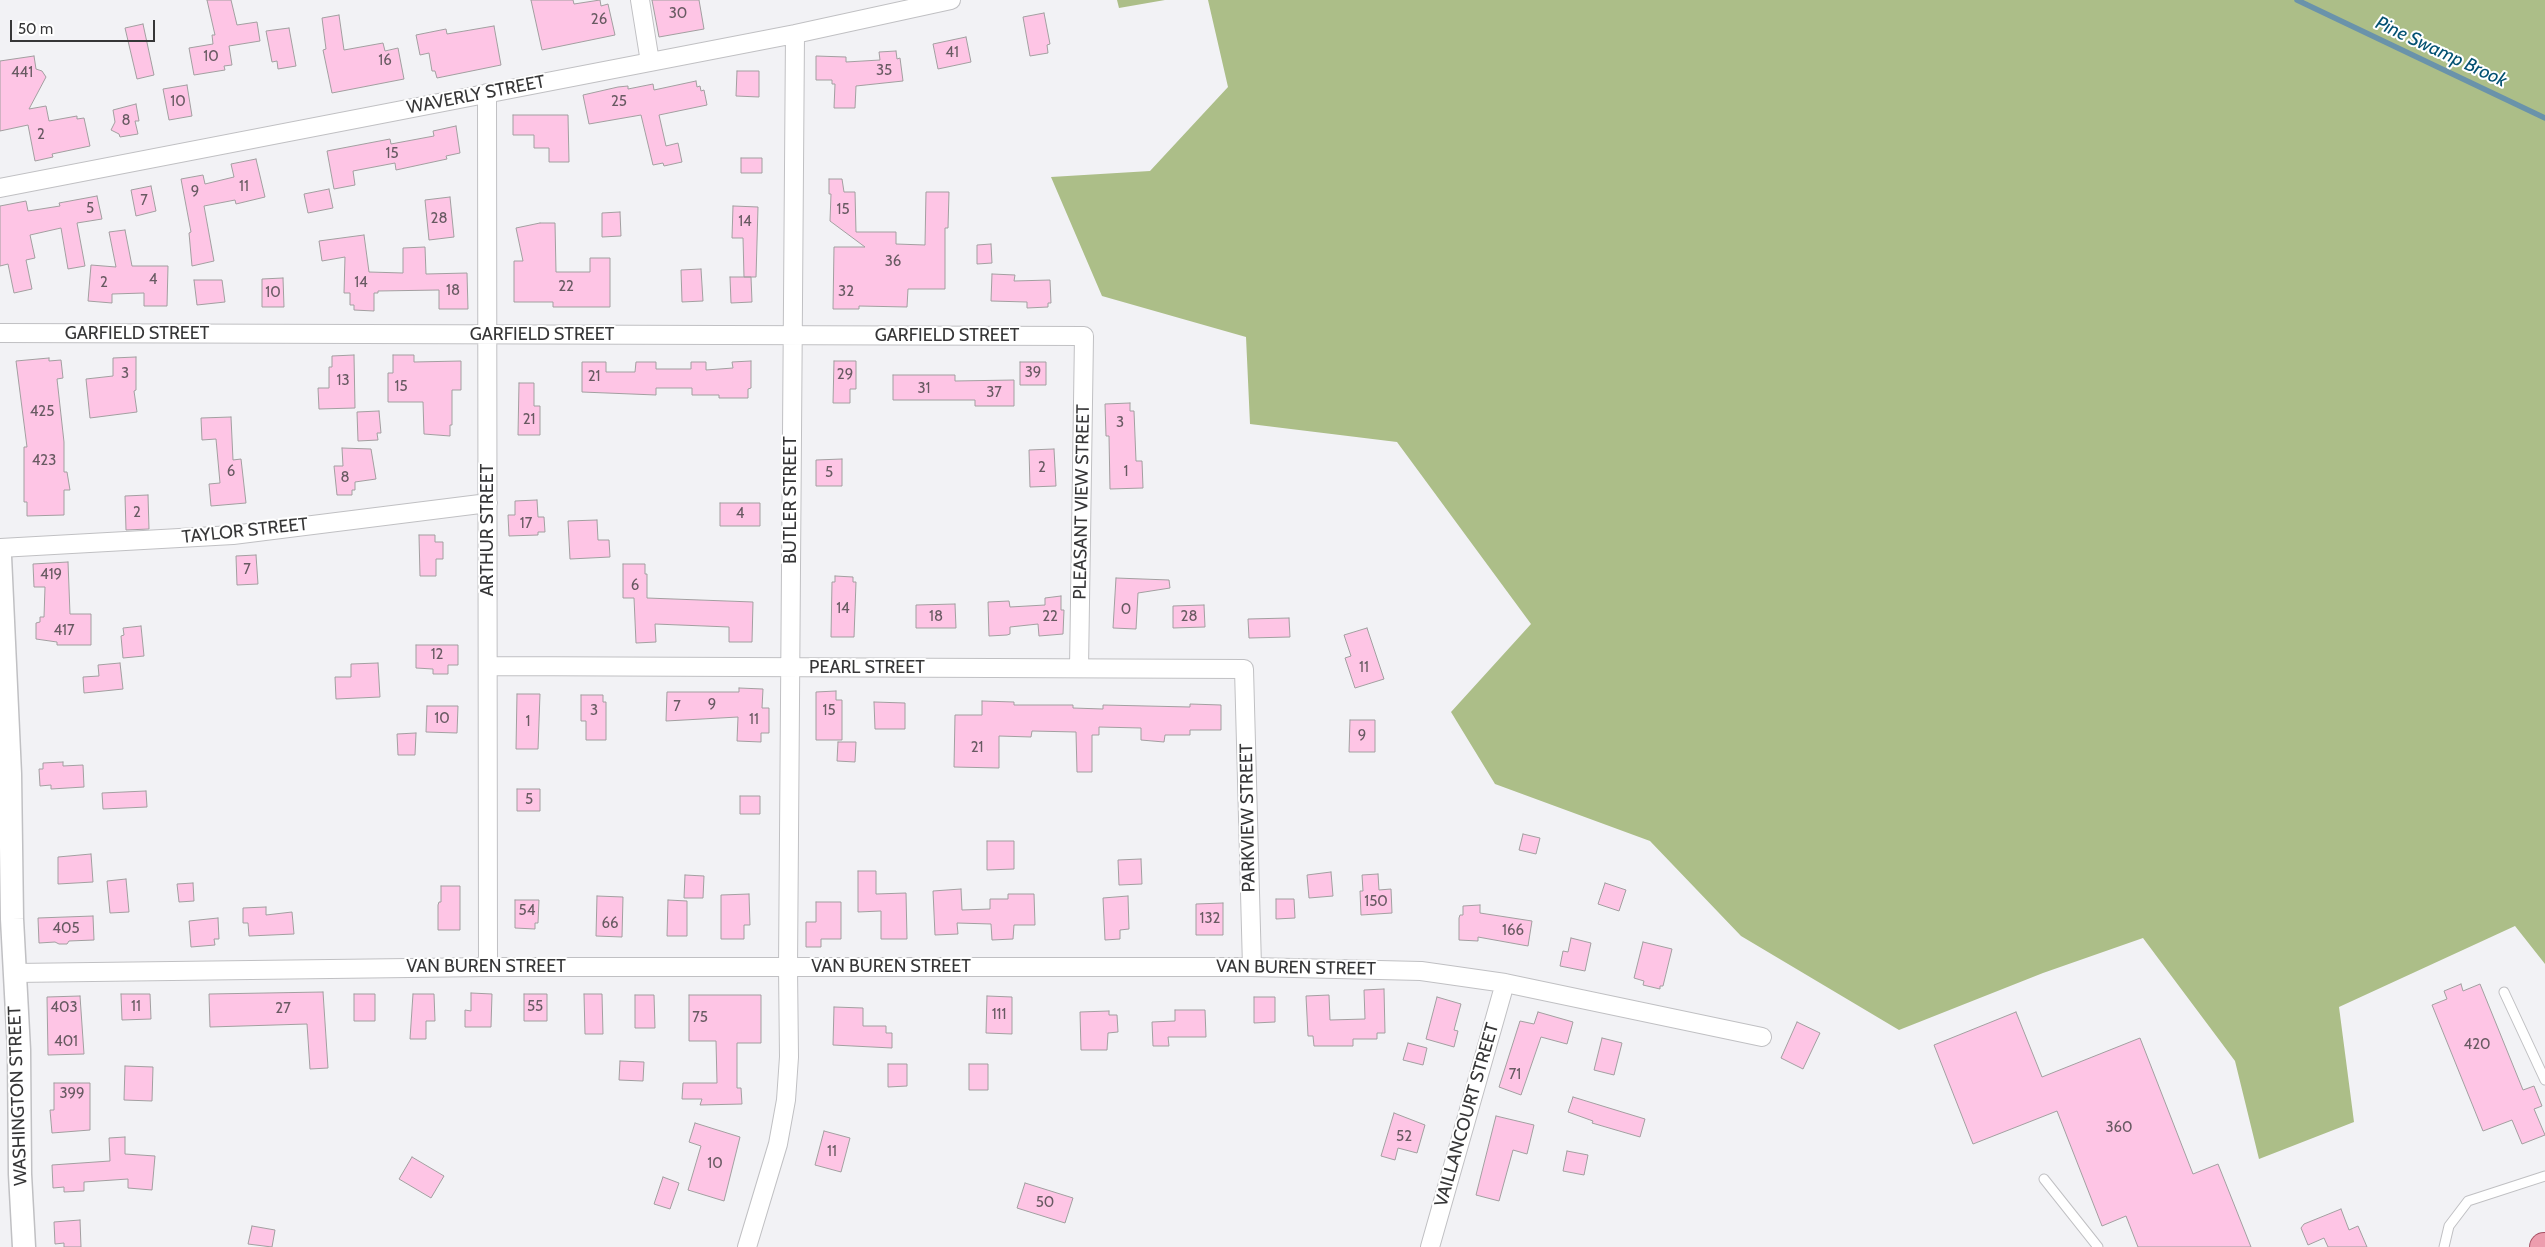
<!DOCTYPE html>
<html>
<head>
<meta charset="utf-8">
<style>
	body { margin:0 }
	#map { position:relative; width:2545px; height:1247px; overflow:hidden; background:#f2f2f5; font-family:Cabin,sans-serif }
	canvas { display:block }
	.scale { position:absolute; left:10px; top:20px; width:145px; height:22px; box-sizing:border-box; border:2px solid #363637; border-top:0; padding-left:6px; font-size:15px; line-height:18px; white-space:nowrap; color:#363637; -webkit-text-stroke:4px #fff; paint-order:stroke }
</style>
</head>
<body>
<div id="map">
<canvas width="2545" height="1247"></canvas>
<div class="scale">50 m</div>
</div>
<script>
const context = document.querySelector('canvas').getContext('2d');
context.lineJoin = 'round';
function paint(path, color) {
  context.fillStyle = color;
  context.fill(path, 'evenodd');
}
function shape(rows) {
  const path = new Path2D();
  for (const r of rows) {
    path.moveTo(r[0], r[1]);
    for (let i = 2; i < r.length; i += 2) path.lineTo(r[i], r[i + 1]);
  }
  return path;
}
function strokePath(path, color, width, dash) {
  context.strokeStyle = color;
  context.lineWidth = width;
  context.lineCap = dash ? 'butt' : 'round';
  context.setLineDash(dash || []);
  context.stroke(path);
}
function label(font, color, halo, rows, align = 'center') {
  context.font = font + ' Cabin,sans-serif';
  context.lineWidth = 4;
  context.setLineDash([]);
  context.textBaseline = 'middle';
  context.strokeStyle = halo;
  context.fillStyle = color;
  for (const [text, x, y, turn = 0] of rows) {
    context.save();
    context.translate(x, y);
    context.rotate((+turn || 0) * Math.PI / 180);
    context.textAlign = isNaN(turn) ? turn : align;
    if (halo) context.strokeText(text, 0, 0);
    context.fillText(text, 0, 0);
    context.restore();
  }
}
const forest = shape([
	[1117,0,1165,0,1119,8],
	[1208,0,2545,0,2545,964,2515,926,2339,1007,2354,1122,2259,1159,2235,1061,2143,938,2043,973,1899,1030,1741,936,1650,841,1495,784,1451,712,1531,624,1397,442,1250,424,1246,337,1102,296,1051,177,1150,171,1228,87]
]);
const stream = shape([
	[2297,0,2545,118]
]);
const building = shape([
	[207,0,231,0,237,25,257,22,260,41,229,46,232,65,224,66,225,70,194,75,189,48,213,44,212,35,215,35,207,0],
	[531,0,573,0,574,4,600,0,601,6,608,4,615,35,542,50,531,0],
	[652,0,699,0,704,29,659,37,652,0],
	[1044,13,1050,44,1047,45,1048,53,1030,56,1023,17,1044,13],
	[339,15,344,50,383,43,385,51,398,48,404,79,332,93,323,50,326,49,322,18,339,15],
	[143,24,154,75,137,79,125,28,143,24],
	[494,26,501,65,437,78,435,71,432,71,429,53,420,55,416,35,446,29,447,34,494,26],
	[289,28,296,66,278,69,277,61,272,62,266,31,289,28],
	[966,37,971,62,938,69,933,44,966,37],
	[896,51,897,59,900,58,903,81,856,86,855,108,834,108,835,84,832,84,832,80,816,80,816,56,846,57,846,62,880,60,879,52,896,51],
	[34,56,36,69,42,71,46,77,29,109,46,106,49,121,77,116,77,119,84,118,90,146,52,154,53,157,35,161,28,125,0,131,0,61,34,56],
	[737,71,759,71,759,97,736,96,737,71],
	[696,81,697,87,700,86,701,91,704,90,707,105,659,115,666,146,678,143,682,162,664,166,663,163,653,165,641,115,589,124,583,95,618,87,628,86,628,89,653,84,654,90,696,81],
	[187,85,192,116,169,120,163,89,187,85],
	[136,104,139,121,135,121,138,134,120,137,119,134,111,130,115,122,113,110,136,104],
	[513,115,568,115,569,162,549,162,549,148,534,148,534,135,513,135,513,115],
	[456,126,460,153,446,156,447,159,396,170,395,163,353,171,355,185,334,189,327,151,390,139,391,144,434,136,433,131,456,126],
	[741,158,762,158,762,173,741,173,741,158],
	[256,159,265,197,236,204,235,200,204,206,214,261,192,266,189,233,191,232,181,179,203,175,205,184,234,177,231,164,256,159],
	[829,179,842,179,844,192,855,192,856,232,896,232,896,244,925,245,926,192,949,192,948,228,945,228,945,289,908,289,907,307,859,306,859,309,833,309,834,247,865,247,830,221,831,194,829,194,829,179],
	[151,186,156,211,136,216,131,190,151,186],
	[329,189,333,208,308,213,304,194,329,189],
	[97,196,102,219,77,223,85,266,68,269,61,228,30,235,35,258,26,260,32,289,14,293,8,264,0,266,0,206,26,201,28,211,60,206,59,203,97,196],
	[450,197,454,237,429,240,425,200,450,197],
	[733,206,758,207,756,277,744,277,743,238,732,238,733,206],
	[620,212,621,236,602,237,602,213,620,212],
	[540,223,555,223,556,272,590,272,590,258,610,258,610,307,553,307,553,302,514,302,514,261,523,261,516,228,540,223],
	[125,230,132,266,168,266,167,306,144,306,144,293,112,294,112,303,88,301,91,265,116,267,109,232,125,230],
	[364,235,369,272,403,273,403,248,425,247,426,274,467,273,468,309,439,309,439,290,378,291,378,293,374,293,374,311,354,310,354,305,350,305,350,293,344,293,345,257,322,261,319,241,364,235],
	[991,244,992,263,977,264,977,245,991,244],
	[701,269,703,301,682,302,681,270,701,269],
	[992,274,1015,275,1014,281,1050,280,1051,303,1048,303,1048,307,1027,308,1027,302,991,301,992,274],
	[730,277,751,277,752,302,731,303,730,277],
	[283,278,284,307,262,307,262,279,283,278],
	[194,280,222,280,225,302,197,305,194,280],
	[354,355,355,408,319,409,318,388,329,388,329,367,332,367,332,356,354,355],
	[393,355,414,355,414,362,461,361,461,390,452,390,452,425,450,425,450,436,424,434,423,402,388,402,388,373,393,373,393,355],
	[136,357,136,390,134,391,137,412,90,418,86,379,113,376,113,358,136,357],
	[49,358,49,361,61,360,63,378,57,379,64,442,64,472,67,472,70,490,64,490,64,515,27,516,27,502,24,502,24,447,27,447,16,361,49,358],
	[751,361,751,388,748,389,748,398,719,398,719,395,692,395,692,388,656,388,656,395,582,392,582,362,606,362,606,372,635,372,636,362,656,362,656,369,691,369,691,362,706,362,706,370,733,368,732,362,751,361],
	[834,361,856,361,856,389,850,389,850,403,833,403,834,361],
	[1020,362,1046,362,1046,385,1020,385,1020,362],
	[893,375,955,375,955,381,1014,380,1014,406,975,406,975,400,893,400,893,375],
	[519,383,534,383,534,406,540,406,540,435,518,435,519,383],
	[1130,403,1130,411,1134,411,1136,461,1142,461,1143,488,1110,489,1109,436,1106,436,1105,404,1130,403],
	[379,411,381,433,377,433,378,440,358,441,357,412,379,411],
	[231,417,233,460,241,459,246,503,211,506,209,484,220,483,216,439,202,440,201,418,231,417],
	[342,448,371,449,376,479,355,482,355,490,352,490,352,495,337,495,334,466,343,466,342,448],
	[1054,449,1056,486,1030,487,1029,450,1054,449],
	[842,459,842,486,816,486,816,460,842,459],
	[148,495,149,529,126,530,125,496,148,495],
	[537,500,538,517,544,517,545,532,538,532,538,535,509,536,508,515,515,515,515,501,537,500],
	[720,503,760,503,760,526,720,526,720,503],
	[597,520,598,540,609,540,610,557,570,559,568,521,597,520],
	[419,535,435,535,435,542,443,542,443,559,436,559,436,576,420,576,419,535],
	[256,555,258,584,237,585,236,556,256,555],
	[68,562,70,614,91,614,91,645,57,645,57,642,36,639,36,623,40,622,40,617,44,617,45,587,34,587,33,564,68,562],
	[623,564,645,564,645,574,647,574,647,598,753,602,752,642,729,642,729,627,655,624,656,642,636,643,634,598,623,598,623,564],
	[835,576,853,577,853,582,856,582,854,637,831,637,832,582,835,582,835,576],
	[1116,578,1169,580,1170,588,1138,593,1136,629,1113,628,1116,578],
	[1061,596,1061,610,1064,610,1063,634,1039,636,1038,624,1010,627,1010,634,1007,635,989,636,988,602,1009,601,1010,607,1045,605,1045,598,1061,596],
	[955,604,956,628,916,628,916,605,955,604],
	[1204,605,1205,627,1173,628,1173,606,1204,605],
	[1289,618,1290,637,1249,638,1248,619,1289,618],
	[141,626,144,656,123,658,121,636,124,635,123,628,141,626],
	[1367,628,1384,679,1355,688,1345,658,1351,656,1344,635,1367,628],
	[416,645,458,645,458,665,448,665,448,674,433,674,433,669,416,668,416,645],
	[120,663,123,689,84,693,83,677,99,676,98,665,120,663],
	[378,663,380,697,336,699,335,677,351,677,351,664,378,663],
	[739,688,763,689,762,708,769,708,769,733,761,733,761,742,737,741,738,717,666,721,667,692,739,692,739,688],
	[836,691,836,700,842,700,842,740,816,740,816,692,836,691],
	[517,694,540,694,538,749,516,749,517,694],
	[581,695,603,695,603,702,606,702,606,740,586,740,586,721,581,721,581,695],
	[982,701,1014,702,1014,705,1073,705,1073,708,1103,709,1103,705,1190,707,1190,704,1221,705,1221,730,1190,730,1190,735,1165,735,1164,742,1141,740,1141,728,1099,727,1099,735,1092,735,1092,772,1077,772,1076,732,1032,731,1031,737,999,736,999,768,954,767,955,715,982,715,982,701],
	[874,702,905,703,905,729,875,729,874,702],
	[427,706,458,706,457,733,426,732,427,706],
	[1350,720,1375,720,1375,752,1349,752,1350,720],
	[416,733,415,755,398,755,397,734,416,733],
	[838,742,856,742,855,762,837,761,838,742],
	[63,762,63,766,83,765,84,787,51,789,51,785,40,786,39,769,43,769,43,763,63,762],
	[517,789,540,789,540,811,517,811,517,789],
	[146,791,147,807,103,809,102,793,146,791],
	[740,796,760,796,760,814,740,814,740,796],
	[1523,834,1540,838,1536,854,1519,850,1523,834],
	[987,841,1014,841,1014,869,987,870,987,841],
	[91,854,93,882,58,884,58,857,91,854],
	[1141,859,1142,884,1119,885,1118,860,1141,859],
	[858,871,876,871,876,894,906,893,907,939,881,939,881,911,858,912,858,871],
	[1331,872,1333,896,1309,898,1307,875,1331,872],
	[1378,874,1379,890,1391,889,1392,913,1361,915,1360,891,1363,891,1362,875,1378,874],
	[685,875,704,876,703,898,684,898,685,875],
	[126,879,129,912,110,913,107,881,126,879],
	[193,883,194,901,179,902,177,884,193,883],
	[1605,883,1626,890,1619,911,1598,904,1605,883],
	[441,886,460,886,460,930,438,930,438,905,439,902,441,902,441,886],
	[961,889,962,910,990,909,990,899,1008,899,1008,894,1034,894,1035,925,1014,925,1013,939,992,940,991,924,957,923,958,934,935,935,933,891,961,889],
	[749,894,750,925,744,925,744,939,721,939,721,895,749,894],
	[597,896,623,897,622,937,596,936,597,896],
	[1128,896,1129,929,1120,930,1120,939,1105,940,1103,898,1128,896],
	[1276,899,1294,899,1295,918,1276,919,1276,899],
	[515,900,539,900,538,923,535,923,535,929,515,928,515,900],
	[668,900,687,901,687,936,667,936,668,900],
	[816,902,841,902,841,939,821,939,821,947,806,947,806,922,816,922,816,902],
	[1223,903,1223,935,1196,935,1196,904,1223,903],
	[1480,905,1480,913,1532,921,1528,946,1478,937,1478,941,1459,940,1459,918,1460,915,1463,915,1463,906,1480,905],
	[266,907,266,915,292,912,294,934,249,936,248,923,243,923,243,908,266,907],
	[93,916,94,940,69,941,67,944,59,944,55,942,39,943,38,918,93,916],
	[218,918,219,939,214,939,215,945,191,947,189,921,218,918],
	[1571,938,1591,943,1585,971,1560,966,1563,951,1568,952,1571,938],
	[1643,942,1672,949,1663,986,1660,986,1660,989,1643,985,1644,981,1634,978,1643,942],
	[2461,984,2463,991,2480,984,2523,1090,2534,1086,2542,1106,2534,1109,2545,1135,2522,1144,2512,1120,2483,1131,2432,1005,2447,999,2444,991,2461,984],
	[1384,989,1385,1033,1377,1033,1377,1039,1353,1039,1353,1046,1314,1046,1313,1036,1308,1036,1306,996,1329,995,1330,1020,1365,1019,1364,990,1384,989],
	[323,992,328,1068,310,1069,307,1024,210,1027,209,994,323,992],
	[471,993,492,994,491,1027,465,1027,465,1010,471,1011,471,993],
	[121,994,150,994,151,1019,122,1020,121,994],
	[354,994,375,994,375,1021,354,1021,354,994],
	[413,994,434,994,435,1021,426,1021,426,1039,410,1039,413,994],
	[524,994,547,994,547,1021,524,1021,524,994],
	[584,994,602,994,603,1034,585,1034,584,994],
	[635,995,654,995,655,1028,635,1028,635,995],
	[689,995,761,995,761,1043,737,1043,737,1088,741,1088,742,1104,700,1105,702,1099,682,1099,683,1083,717,1083,716,1041,689,1041,689,995],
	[80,996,84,1054,48,1055,47,997,80,996],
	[987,996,1012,997,1012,1034,986,1033,987,996],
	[1254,997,1275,997,1275,1022,1254,1023,1254,997],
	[1437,997,1461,1004,1454,1030,1458,1031,1454,1047,1426,1039,1437,997],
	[834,1007,863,1008,863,1026,886,1026,886,1033,892,1033,892,1048,833,1045,834,1007],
	[1175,1010,1205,1010,1206,1037,1168,1037,1169,1046,1153,1046,1152,1022,1175,1021,1175,1010],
	[1109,1011,1109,1015,1117,1015,1118,1032,1108,1033,1107,1050,1081,1050,1080,1012,1109,1011],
	[1538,1012,1573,1022,1567,1044,1541,1037,1521,1095,1499,1087,1520,1021,1534,1024,1538,1012],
	[2016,1012,2042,1077,2140,1038,2193,1174,2218,1164,2251,1247,2138,1247,2126,1216,2102,1226,2057,1111,1973,1144,1934,1045,2016,1012],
	[1797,1022,1820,1033,1803,1069,1781,1058,1797,1022],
	[1602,1038,1622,1043,1614,1075,1594,1070,1602,1038],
	[1408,1043,1427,1048,1423,1065,1403,1060,1408,1043],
	[620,1061,644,1062,643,1081,619,1080,620,1061],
	[888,1064,907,1064,907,1086,888,1087,888,1064],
	[969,1064,988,1064,988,1090,969,1090,969,1064],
	[125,1066,153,1067,152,1101,124,1100,125,1066],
	[54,1083,90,1083,90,1130,52,1133,50,1110,54,1110,54,1083],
	[1573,1097,1645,1119,1640,1137,1592,1123,1593,1121,1568,1112,1573,1097],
	[1394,1113,1425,1125,1417,1153,1398,1148,1395,1160,1381,1156,1394,1113],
	[1496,1116,1534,1125,1527,1154,1513,1150,1499,1201,1476,1195,1496,1116],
	[695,1123,740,1137,724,1201,688,1190,701,1146,689,1142,695,1123],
	[824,1131,850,1138,841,1172,815,1165,824,1131],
	[125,1137,125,1154,155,1156,152,1190,128,1188,128,1179,84,1182,84,1191,64,1192,64,1187,53,1188,52,1165,110,1161,109,1138,125,1137],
	[1567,1151,1588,1155,1584,1175,1563,1171,1567,1151],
	[412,1157,444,1176,431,1198,399,1179,412,1157],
	[663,1177,679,1183,670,1209,654,1204,663,1177],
	[1025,1183,1073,1198,1065,1223,1017,1208,1025,1183],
	[2341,1209,2349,1230,2358,1226,2367,1247,2328,1247,2324,1238,2308,1245,2301,1228,2304,1224,2341,1209],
	[80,1220,81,1247,64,1247,64,1243,55,1244,54,1222,80,1220],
	[252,1226,275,1230,272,1247,248,1244,252,1226]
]);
const service = shape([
	[2504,992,2545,1080],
	[2044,1179,2098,1247],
	[2444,1247,2449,1226,2468,1201,2545,1176]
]);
const minor = shape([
	[640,0,650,62],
	[487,93,488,967],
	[0,188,795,34,951,0],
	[0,333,1084,336,1079,668],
	[0,548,233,535,488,503],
	[489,666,1244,669,1252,967],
	[14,973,488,967,1252,967,1421,971,1505,983,1762,1037],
	[747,1247,778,1144,786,1100,789,1057,788,967,795,34],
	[1430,1247,1505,983]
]);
const tertiary = shape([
	[0,556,10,774,12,919,19,1050,20,1174,24,1247]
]);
const primary = shape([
	[2544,1247,2545,1247]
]);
const numberNames = [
	["30",678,14],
	["26",599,20],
	["41",952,53],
	["10",211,57],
	["16",385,61],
	["35",884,71],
	["441",22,73],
	["10",178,102],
	["25",619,102],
	["8",126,121],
	["2",41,135],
	["15",392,154],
	["11",244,187],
	["9",195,192],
	["7",144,201],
	["5",90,209],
	["15",843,210],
	["28",439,219],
	["14",745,222],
	["36",893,262],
	["4",153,280],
	["2",104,283],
	["14",361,283],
	["22",566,287],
	["18",453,291],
	["32",846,292],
	["10",273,293],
	["39",1033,373],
	["3",125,374],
	["29",845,375],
	["21",594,377],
	["13",343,381],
	["15",401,387],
	["31",924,389],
	["37",994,393],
	["425",42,412],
	["21",529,420],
	["3",1120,423],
	["423",44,461],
	["2",1042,468],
	["6",231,472],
	["1",1126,472],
	["5",829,473],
	["8",345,478],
	["2",137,513],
	["4",740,514],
	["17",526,524],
	["7",247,570],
	["419",51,575],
	["6",635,586],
	["14",843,609],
	["0",1126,610],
	["18",936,617],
	["22",1050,617],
	["28",1189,617],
	["417",64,631],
	["12",437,655],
	["11",1364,668],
	["9",712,705],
	["7",677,707],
	["3",594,711],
	["15",829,711],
	["10",442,719],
	["11",754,720],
	["1",528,722],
	["9",1362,736],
	["21",977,748],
	["5",529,800],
	["150",1376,902],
	["54",527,911],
	["132",1210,919],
	["66",610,924],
	["405",66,929],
	["166",1513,931],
	["11",136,1007],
	["55",535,1007],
	["403",64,1008],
	["27",283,1009],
	["111",999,1015],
	["75",700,1018],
	["401",66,1042],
	["420",2477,1045],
	["71",1515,1075],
	["399",72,1094],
	["360",2119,1128],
	["52",1404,1137],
	["11",832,1152],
	["10",715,1164],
	["50",1045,1203]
];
const streetNames = [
	["WAVERLY STREET",476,95,-11],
	["GARFIELD STREET",137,334],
	["GARFIELD STREET",542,335],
	["GARFIELD STREET",947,336],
	["BUTLER STREET",791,500,-90],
	["PLEASANT VIEW STREET",1082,502,-89],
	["ARTHUR STREET",488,530,-90],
	["TAYLOR STREET",245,531,-6],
	["PEARL STREET",867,668],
	["PARKVIEW STREET",1248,818,-91],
	["VAN BUREN STREET",486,967],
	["VAN BUREN STREET",891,967],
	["VAN BUREN STREET",1296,968,1],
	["WASHINGTON STREET",18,1096,-92],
	["VAILLANCOURT STREET",1467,1115,-74]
];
const waterNames = [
	["Pine Swamp Brook",2441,52,25]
];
paint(forest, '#acbe88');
strokePath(stream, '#6a93aa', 5.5);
paint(building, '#fec5e5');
strokePath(building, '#a29fa0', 1);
strokePath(service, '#c0c0c3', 11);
strokePath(minor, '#c0c0c3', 20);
strokePath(tertiary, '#c0c0c3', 25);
strokePath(primary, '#a54f61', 30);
strokePath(service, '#fff', 9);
strokePath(minor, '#fff', 18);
strokePath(tertiary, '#fff', 22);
strokePath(primary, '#ed9dae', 28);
label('15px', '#685a62', null, numberNames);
label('18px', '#363637', '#fff', streetNames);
label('italic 19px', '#035172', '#fff', waterNames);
</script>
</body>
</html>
